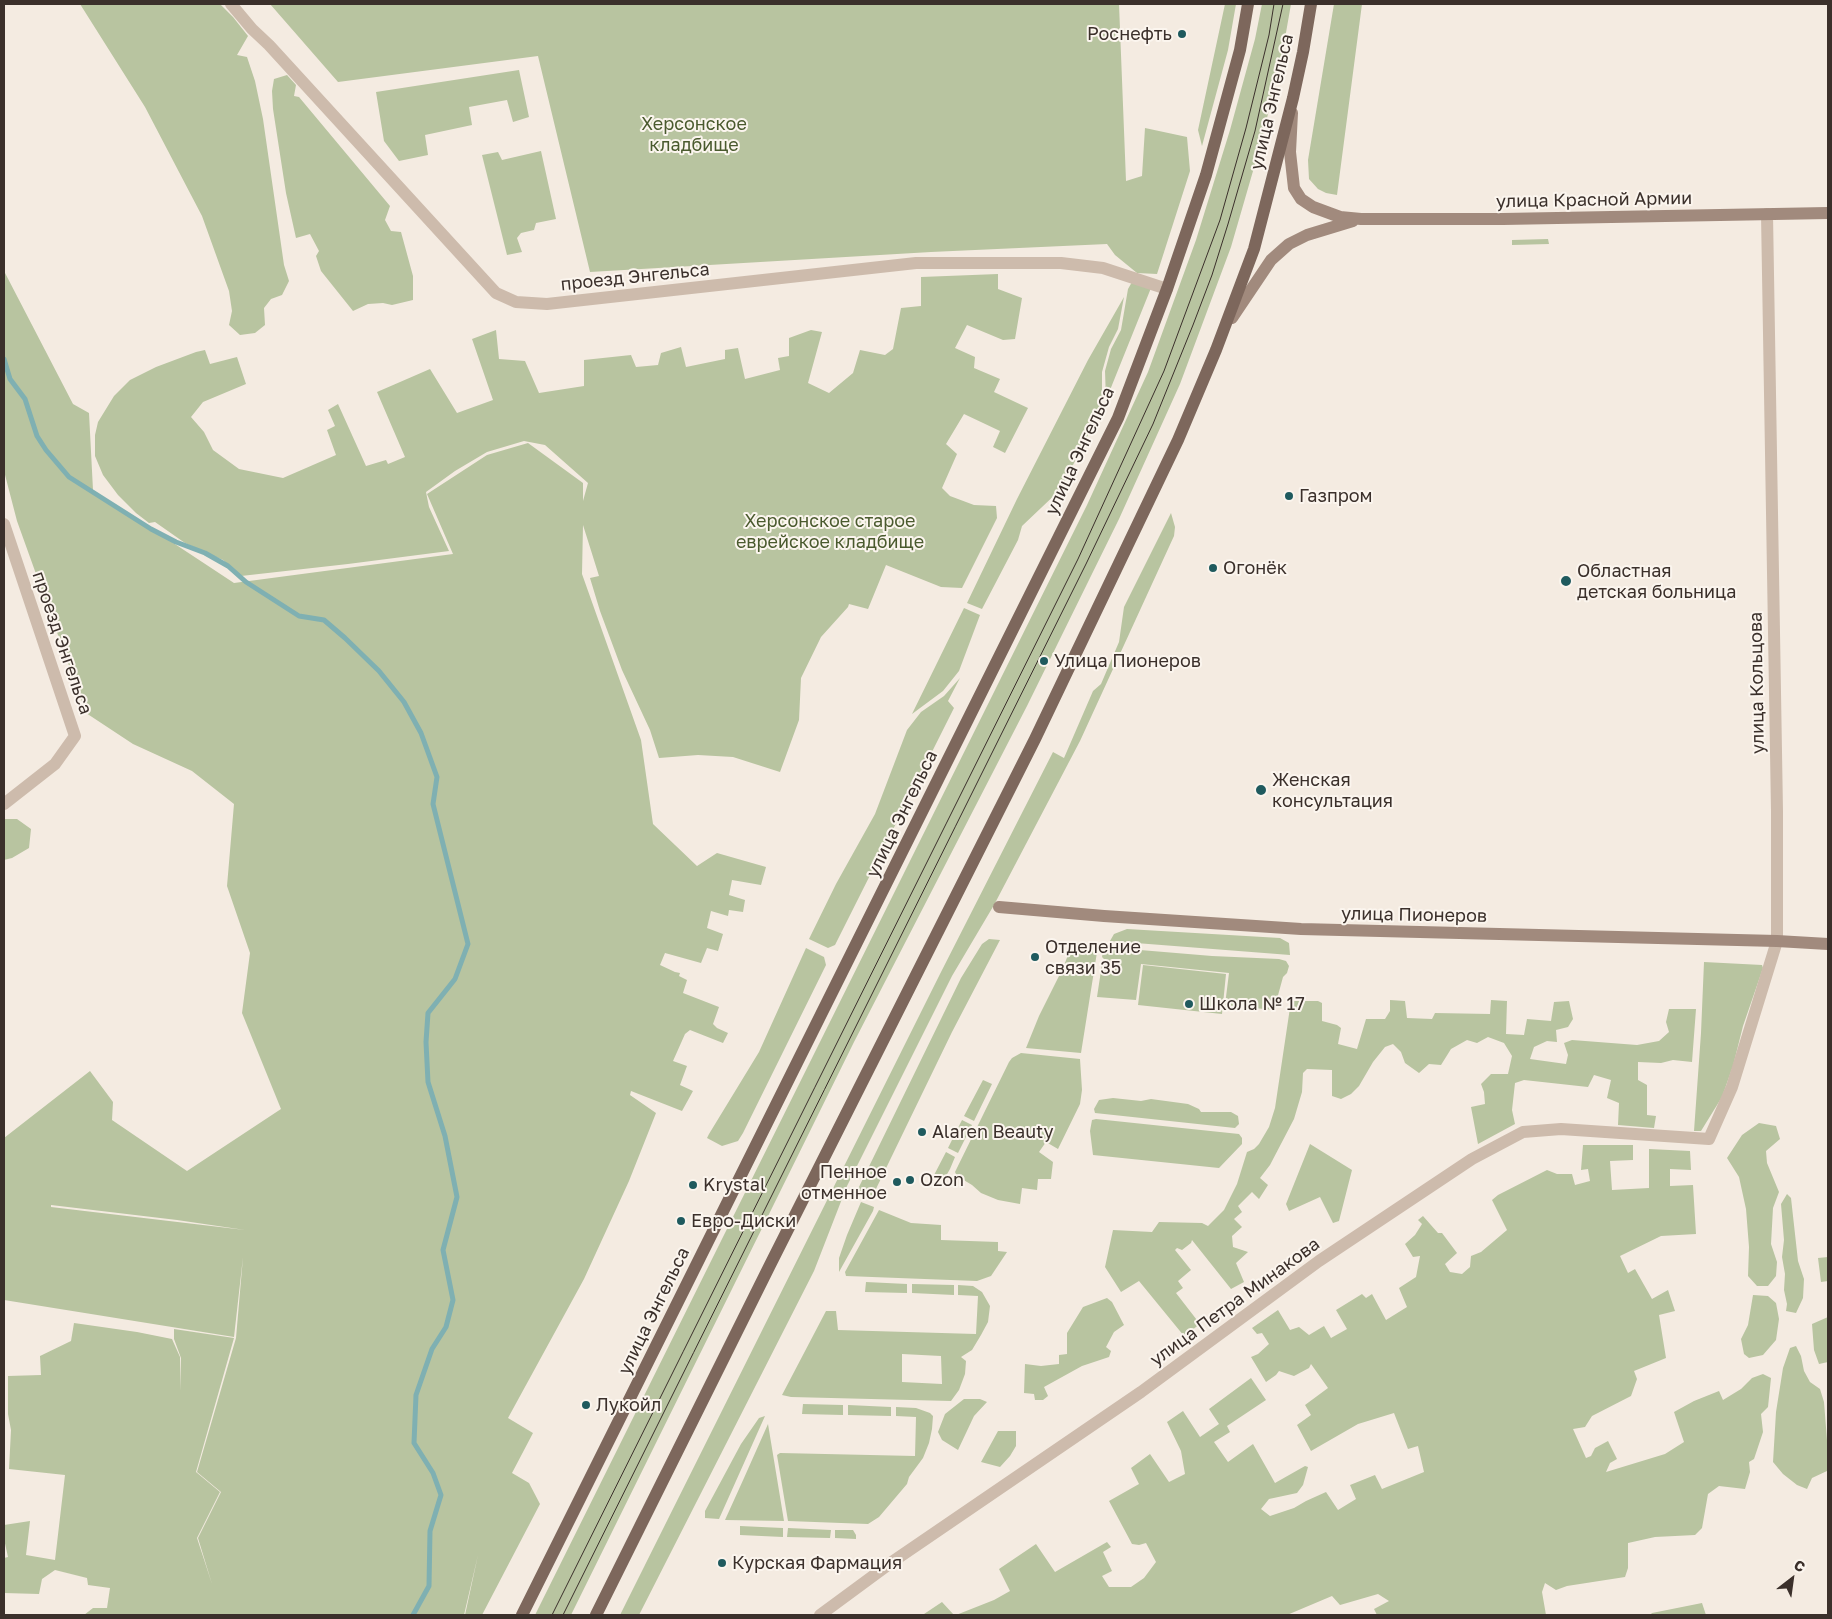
<!DOCTYPE html>
<html>
<head>
<meta charset="utf-8">
<style>
	body { margin:0 }
	#map { position:relative; width:1832px; height:1619px; overflow:hidden; background:#f4ebe1; font-family:"Golos Text",sans-serif }
	canvas { display:block }
	.frame { position:absolute; inset:0; border:5px solid #3b302b; pointer-events:none }
	.north { position:absolute; left:1767px; top:1554px; width:50px; height:50px; -webkit-text-stroke:4px #fbf5ee; paint-order:stroke; rotate:30deg; font-size:14px; font-weight:700; line-height:20px; text-align:center; color:#3b302b }
	.north::after { content:''; display:block; margin:auto; width:18px; height:22px; background:#3b302b; clip-path:polygon(50% 0,100% 100%,50% 72%,0 100%) }
</style>
</head>
<body>
<div id="map">
<canvas width="1832" height="1619"></canvas>
<div class="frame"></div>
<div class="north">С</div>
</div>
<script>
const context = document.querySelector('canvas').getContext('2d');
context.lineJoin = 'round';
function paint(path, color) {
  context.fillStyle = color;
  context.fill(path, 'evenodd');
}
function shape(rows) {
  const path = new Path2D();
  for (const r of rows) {
    path.moveTo(r[0], r[1]);
    for (let i = 2; i < r.length; i += 2) path.lineTo(r[i], r[i + 1]);
  }
  return path;
}
function strokePath(path, color, width, dash) {
  context.strokeStyle = color;
  context.lineWidth = width;
  context.lineCap = dash ? 'butt' : 'round';
  context.setLineDash(dash || []);
  context.stroke(path);
}
function label(font, color, halo, rows, align = 'center') {
  context.font = font + ' "Golos Text",sans-serif';
  context.lineWidth = 4;
  context.setLineDash([]);
  context.textBaseline = 'middle';
  context.strokeStyle = halo;
  context.fillStyle = color;
  for (const [text, x, y, turn = 0] of rows) {
    context.save();
    context.translate(x, y);
    context.rotate((+turn || 0) * Math.PI / 180);
    context.textAlign = isNaN(turn) ? turn : align;
    if (halo) context.strokeText(text, 0, 0);
    context.fillText(text, 0, 0);
    context.restore();
  }
}
const green = shape([
	[80,4,220,4,233,17,248,36,237,55,247,57,255,81,263,119,284,265,289,281,282,295,271,299,264,308,265,325,255,333,240,335,229,325,232,311,229,291,202,216,145,107],
	[270,4,1119,4,1126,181,1142,176,1145,128,1187,137,1190,171,1157,274,1137,273,1115,255,1107,244,931,252,590,272,538,56,338,82],
	[1225,4,1236,4,1228,50,1202,146,1198,130],
	[1262,4,1291,4,1284,44,1262,140,1231,247,1180,384,1119,519,1027,706,854,1042,571,1615,535,1615,1087,505,1148,372,1196,240,1230,130,1255,39],
	[1334,4,1362,4,1337,195,1326,193,1318,189,1309,179,1308,160],
	[519,70,529,117,513,122,507,100,469,107,472,125,425,135,428,155,399,161,384,141,376,92],
	[287,75,296,85,294,96,299,97,390,206,385,220,391,231,401,232,413,276,413,300,392,305,383,303,368,304,353,311,321,271,316,256,319,251,310,234,296,238,286,193,273,109,272,91,274,79],
	[541,151,556,219,536,223,534,230,521,233,517,238,522,252,507,255,482,155,498,152,502,160],
	[1548,239,1549,244,1512,245,1512,240],
	[4,271,73,404,89,413,93,490,234,583,453,554,427,494,487,455,528,443,583,483,583,501,588,483,545,445,524,441,487,452,455,471,426,492,429,507,449,551,348,564,241,576,223,560,185,543,155,522,149,523,136,513,118,495,103,475,95,456,95,435,98,422,114,396,130,380,156,367,196,352,205,350,210,364,237,357,246,384,203,402,191,417,204,432,213,450,239,469,283,478,336,455,327,430,335,426,328,410,338,404,366,466,386,460,388,464,405,457,377,392,430,369,457,413,493,400,472,339,496,330,499,359,525,361,539,393,584,386,584,360,631,355,636,367,658,365,661,353,681,347,686,367,725,359,725,350,738,348,745,379,780,370,778,358,789,356,789,338,811,330,822,332,808,383,829,393,853,373,860,350,885,355,893,349,901,308,921,306,921,277,998,274,998,289,1022,298,1015,339,1003,340,967,325,955,348,975,357,974,368,1000,379,994,392,1028,408,1005,453,993,447,1000,431,964,414,946,444,957,454,942,488,950,496,974,505,996,506,997,518,962,588,941,587,886,565,868,609,849,604,848,607,821,637,801,678,799,720,780,772,733,757,698,755,659,758,650,730,622,670,600,611,590,578,599,576,583,525,582,574,641,740,653,824,697,866,717,853,766,867,761,885,732,880,729,895,745,900,743,912,729,910,728,916,711,911,707,928,723,934,718,951,707,948,701,963,665,953,660,965,675,972,680,973,679,976,687,980,683,993,719,1007,713,1024,717,1028,728,1033,723,1043,690,1030,685,1034,673,1061,687,1066,680,1085,693,1091,682,1111,631,1091,630,1095,656,1113,629,1181,584,1279,508,1418,533,1433,512,1473,529,1483,540,1504,482,1615,465,1615,478,1555,464,1615,84,1615,93,1608,107,1608,110,1588,88,1585,87,1578,55,1570,42,1579,39,1594,4,1593,4,1558,8,1557,4,1539,4,1525,30,1521,26,1555,55,1560,65,1475,9,1469,11,1430,8,1414,8,1376,41,1375,40,1356,71,1341,74,1323,137,1332,172,1339,180,1357,181,1391,181,1358,174,1339,174,1329,234,1338,196,1472,220,1492,197,1538,212,1584,198,1538,221,1492,197,1472,236,1338,243,1257,234,1337,4,1300,4,1138,90,1071,113,1102,112,1120,187,1171,281,1109,242,1013,250,953,227,886,234,804,192,771,133,744,86,713,17,521,4,471],
	[51,1205,177,1220,245,1230,51,1207],
	[1132,282,1151,288,1106,400,1105,371,1111,349,1121,330,1128,289],
	[1124,297,1118,329,1109,347,1102,372,1102,407,1061,489,1022,526,1018,540,982,609,967,603,1017,499,1088,360],
	[1171,513,1175,527,1174,536,1080,741,994,905,952,976,847,1186,814,1271,639,1615,620,1615,940,974,1053,752,1064,758,1093,691,1101,684,1119,642,1124,607],
	[964,608,980,615,959,671,943,691,912,714],
	[960,678,948,701,954,708,835,945,828,948,809,939,836,884,875,814,907,730,921,712,944,696],
	[4,819,17,819,31,829,29,848,12,858,4,860],
	[1127,929,1280,938,1289,943,1290,955,1110,941,1114,934],
	[989,939,1000,940,952,1032,874,1193,870,1197,857,1191,961,978,982,944],
	[1073,942,1098,946,1081,1053,1026,1048,1039,1016,1063,968],
	[1104,947,1212,956,1279,959,1286,961,1289,966,1287,973,1283,977,1274,1010,1225,1005,1229,973,1141,964,1136,1000,1097,997,1102,964,1105,960,1102,957],
	[806,948,824,957,826,965,743,1133,738,1141,722,1146,707,1138,709,1134,759,1052],
	[1704,962,1762,965,1763,968,1743,1026,1733,1066,1722,1097,1701,1131,1694,1131,1701,1033],
	[1143,965,1226,974,1222,1014,1138,1005],
	[1390,1000,1405,1001,1407,1018,1432,1019,1435,1013,1490,1014,1491,1000,1507,1001,1506,1034,1524,1035,1527,1019,1551,1021,1554,1002,1569,1001,1573,1019,1568,1027,1556,1030,1557,1042,1547,1041,1534,1047,1530,1059,1566,1064,1568,1055,1564,1043,1572,1040,1637,1045,1659,1041,1669,1032,1666,1022,1669,1009,1696,1009,1692,1062,1673,1060,1661,1063,1638,1062,1638,1080,1647,1085,1647,1115,1656,1116,1654,1128,1618,1125,1619,1103,1607,1098,1611,1080,1594,1075,1588,1087,1524,1080,1515,1083,1512,1110,1515,1124,1478,1144,1471,1107,1485,1104,1484,1092,1481,1084,1491,1074,1508,1074,1512,1056,1504,1043,1488,1037,1477,1043,1467,1040,1451,1049,1441,1065,1429,1064,1419,1073,1405,1063,1401,1052,1393,1044,1385,1047,1373,1062,1359,1086,1351,1094,1341,1099,1332,1096,1332,1070,1307,1069,1303,1073,1302,1092,1294,1119,1270,1165,1260,1178,1268,1185,1259,1199,1252,1192,1238,1206,1242,1212,1234,1219,1242,1227,1232,1236,1233,1247,1248,1252,1236,1263,1244,1282,1231,1289,1192,1240,1191,1243,1182,1250,1177,1248,1175,1250,1191,1270,1178,1281,1183,1288,1176,1293,1200,1324,1184,1336,1139,1281,1121,1292,1105,1267,1113,1230,1152,1232,1159,1222,1202,1223,1208,1226,1224,1210,1237,1184,1247,1152,1254,1149,1259,1144,1269,1127,1275,1108,1291,1001,1318,1001,1322,1003,1322,1021,1337,1025,1341,1028,1338,1044,1357,1049,1366,1019,1385,1019,1390,1011],
	[1021,1053,1080,1059,1082,1090,1080,1104,1058,1149,1046,1142,1039,1152,1053,1162,1051,1179,1038,1179,1037,1190,1022,1188,1020,1204,998,1200,981,1193,972,1185,957,1176,955,1172,1009,1062,1012,1058],
	[983,1080,992,1084,974,1121,964,1116],
	[1113,1098,1141,1101,1151,1099,1188,1104,1199,1109,1201,1112,1231,1112,1238,1116,1239,1124,1235,1128,1095,1113,1094,1109,1099,1100],
	[1096,1119,1239,1134,1242,1138,1242,1144,1219,1168,1093,1155,1090,1131,1092,1120],
	[962,1120,972,1125,958,1153,948,1148],
	[1759,1123,1776,1126,1780,1139,1766,1151,1767,1163,1779,1192,1773,1208,1771,1244,1777,1262,1776,1276,1768,1286,1757,1286,1748,1276,1749,1247,1746,1209,1739,1177,1727,1158,1742,1135],
	[1310,1144,1352,1170,1339,1221,1333,1223,1320,1197,1289,1211,1286,1204],
	[1583,1145,1633,1145,1633,1160,1610,1161,1612,1190,1649,1188,1649,1149,1690,1151,1691,1170,1670,1169,1670,1186,1693,1185,1696,1234,1661,1236,1620,1256,1628,1273,1635,1269,1652,1299,1668,1290,1675,1311,1659,1315,1666,1358,1634,1371,1637,1379,1631,1396,1592,1416,1585,1427,1573,1429,1586,1458,1591,1456,1595,1448,1608,1441,1617,1459,1610,1463,1606,1472,1665,1454,1684,1442,1674,1412,1694,1401,1719,1391,1723,1400,1741,1389,1752,1378,1763,1374,1771,1378,1768,1407,1761,1414,1763,1432,1754,1459,1749,1462,1750,1472,1745,1489,1719,1486,1708,1494,1702,1528,1695,1535,1655,1537,1628,1543,1628,1568,1625,1577,1567,1586,1556,1590,1545,1583,1542,1592,1546,1615,1377,1615,1374,1609,1389,1601,1378,1594,1340,1605,1332,1596,1287,1615,956,1615,994,1600,1010,1591,999,1569,1036,1544,1055,1572,1107,1542,1111,1547,1103,1552,1112,1571,1102,1576,1109,1587,1131,1587,1144,1578,1156,1562,1146,1543,1139,1545,1132,1544,1109,1501,1139,1484,1131,1468,1150,1454,1169,1482,1185,1474,1181,1451,1167,1422,1183,1411,1200,1437,1219,1424,1209,1409,1251,1378,1266,1400,1227,1426,1230,1432,1214,1442,1228,1462,1253,1444,1275,1483,1305,1466,1308,1467,1303,1485,1297,1493,1269,1499,1261,1509,1270,1516,1294,1508,1306,1501,1326,1492,1338,1510,1356,1499,1350,1485,1375,1475,1382,1489,1424,1472,1418,1446,1408,1449,1394,1413,1358,1424,1311,1451,1297,1425,1311,1415,1305,1405,1328,1388,1311,1364,1309,1368,1294,1376,1279,1371,1276,1375,1266,1382,1251,1357,1258,1354,1269,1344,1262,1333,1257,1334,1252,1328,1278,1310,1290,1330,1299,1327,1309,1335,1324,1326,1331,1338,1347,1329,1336,1310,1362,1294,1366,1298,1372,1294,1386,1320,1407,1307,1399,1288,1416,1277,1420,1256,1413,1257,1405,1244,1415,1235,1422,1224,1418,1220,1423,1216,1438,1233,1442,1233,1457,1253,1445,1264,1450,1272,1462,1274,1470,1267,1471,1256,1481,1252,1507,1230,1492,1200,1498,1195,1547,1170,1557,1174,1572,1174,1575,1185,1590,1181,1588,1169,1581,1170],
	[946,1152,955,1157,950,1169,946,1176,933,1177],
	[1787,1194,1791,1198,1798,1261,1804,1279,1803,1298,1796,1313,1786,1311,1787,1304,1784,1290,1785,1274,1782,1257,1784,1240,1781,1204],
	[861,1202,874,1207,873,1211,839,1272,839,1258,847,1235],
	[879,1210,911,1223,941,1225,941,1240,998,1242,998,1251,1007,1252,991,1276,977,1281,846,1276,845,1272],
	[1828,1257,1828,1281,1821,1282,1818,1258],
	[866,1282,907,1284,907,1293,865,1292],
	[912,1284,954,1285,954,1295,912,1293],
	[958,1285,973,1286,982,1292,990,1306,988,1322,981,1335,972,1350,961,1357,966,1361,965,1374,959,1390,951,1401,791,1397,782,1395,826,1311,836,1311,838,1330,976,1334,978,1296,958,1295],
	[902,1354,941,1356,942,1384,902,1382],
	[1753,1295,1768,1296,1776,1303,1779,1319,1776,1340,1763,1355,1749,1358,1744,1354,1741,1339,1748,1325],
	[1107,1298,1112,1302,1124,1325,1114,1332,1106,1347,1111,1351,1109,1357,1082,1366,1044,1387,1048,1396,1043,1400,1035,1400,1034,1394,1024,1393,1025,1364,1041,1366,1059,1364,1059,1355,1067,1354,1067,1333,1083,1307],
	[1828,1317,1828,1362,1819,1364,1814,1350,1812,1324],
	[1796,1346,1801,1356,1804,1371,1810,1382,1820,1389,1824,1402,1828,1453,1827,1471,1812,1478,1807,1489,1797,1485,1783,1474,1773,1462,1776,1412,1783,1368,1790,1348],
	[964,1399,980,1399,987,1402,974,1416,958,1450,942,1440,938,1432,945,1414],
	[803,1404,843,1405,843,1415,802,1414],
	[848,1405,891,1407,891,1416,848,1415],
	[896,1407,916,1408,930,1413,933,1416,932,1429,929,1443,923,1458,909,1477,907,1484,879,1517,868,1524,788,1521,777,1455,780,1453,915,1456,916,1417,896,1416],
	[765,1416,719,1519,705,1518,705,1511,741,1444,759,1418],
	[768,1424,784,1521,725,1520,744,1478],
	[998,1431,1016,1431,1016,1446,1010,1456,1000,1467,981,1462],
	[740,1526,783,1528,783,1537,740,1535],
	[788,1528,831,1530,830,1538,787,1537],
	[835,1530,853,1530,856,1535,856,1539,835,1538],
	[942,1602,954,1615,924,1615,924,1614],
	[1702,1603,1706,1615,1650,1615,1652,1613]
]);
const stream = shape([
	[4,359,10,379,25,399,37,436,46,450,69,477,151,529,176,542,205,553,228,566,246,582,299,616,324,620,345,638,379,671,404,702,421,733,437,777,433,804,468,944,455,979,428,1013,426,1042,428,1082,445,1136,457,1197,443,1250,453,1300,446,1327,432,1349,416,1395,414,1443,433,1473,441,1495,430,1531,429,1586,413,1615]
]);
const street = shape([
	[231,4,252,29,269,45,496,293,516,302,547,304,916,263,1061,263,1103,268,1167,289],
	[4,524,75,736,55,764,4,804],
	[820,1615,892,1562,1141,1392,1319,1261,1472,1159,1523,1132,1561,1129,1709,1139,1732,1087,1777,941,1777,811,1767,214]
]);
const secondary = shape([
	[1292,113,1290,152,1294,188,1301,199,1313,207,1340,217,1361,219,1503,219,1828,213],
	[1232,318,1271,260,1289,244,1307,235,1353,221],
	[999,907,1104,916,1301,929,1777,941,1828,944]
]);
const primary = shape([
	[522,1615,1118,418,1167,289,1206,175,1240,50,1248,4],
	[596,1615,770,1265,1035,739,1178,440,1216,350,1254,249,1293,98,1303,52,1311,4]
]);
const tram = shape([
	[552,1615,1078,559,1164,371,1220,220,1246,128,1269,35,1274,4],
	[563,1615,1086,564,1153,424,1193,325,1212,275,1228,224,1255,131,1283,4]
]);
const markers = [
	[1182,34,5,"#1f5a5e"],
	[1289,496,5,"#1f5a5e"],
	[1213,568,5,"#1f5a5e"],
	[1566,581,6,"#1f5a5e"],
	[1044,661,5,"#1f5a5e"],
	[1261,790,6,"#1f5a5e"],
	[1035,957,5,"#1f5a5e"],
	[1189,1004,5,"#1f5a5e"],
	[922,1132,5,"#1f5a5e"],
	[910,1180,5,"#1f5a5e"],
	[897,1182,5,"#1f5a5e"],
	[693,1185,5,"#1f5a5e"],
	[681,1221,5,"#1f5a5e"],
	[586,1405,5,"#1f5a5e"],
	[722,1563,5,"#1f5a5e"]
];
const poiNames = [
	["Роснефть",1172,34,"right"],
	["Газпром",1299,496],
	["Огонёк",1223,568],
	["Областная",1577,571],
	["детская больница",1577,592],
	["Улица Пионеров",1054,661],
	["Женская",1272,780],
	["консультация",1272,801],
	["Отделение",1045,947],
	["связи 35",1045,968],
	["Школа № 17",1199,1004],
	["Alaren Beauty",932,1132],
	["Пенное",887,1172,"right"],
	["отменное",887,1193,"right"],
	["Ozon",920,1180],
	["Krystal",703,1185],
	["Евро-Диски",691,1221],
	["Лукойл",596,1405],
	["Курская Фармация",732,1563]
];
const streetNames = [
	["улица Энгельса",1272,102,-77],
	["улица Красной Армии",1594,200,-1],
	["проезд Энгельса",635,277,-6],
	["улица Энгельса",1080,451,-65],
	["проезд Энгельса",62,643,71],
	["улица Кольцова",1757,683,-91],
	["улица Энгельса",902,814,-64],
	["улица Пионеров",1414,915,1],
	["улица Петра Минакова",1235,1302,-36],
	["улица Энгельса",654,1311,-64]
];
const parkNames = [
	["Херсонское",694,124],
	["кладбище",694,145],
	["Херсонское старое",830,521],
	["еврейское кладбище",830,542]
];
paint(green, '#b8c4a0');
strokePath(stream, '#7fb0b2', 5);
strokePath(street, '#cdbbac', 12);
strokePath(secondary, '#a18a7d', 12);
strokePath(primary, '#7d675c', 12);
strokePath(tram, '#3b302b', 1);
for (const [x, y, r, color] of markers) {
  const dot = new Path2D();
  dot.arc(x, y, r, 0, 2 * Math.PI);
  context.fillStyle = color;
  context.fill(dot);
  strokePath(dot, '#fbf5ee', 2);
}
label('18px', '#3b302b', '#fbf5ee', poiNames, 'left');
label('18px', '#3b302b', '#fbf5ee', streetNames);
label('18px', '#4a5a2e', '#fbf5ee', parkNames);
</script>
</body>
</html>
